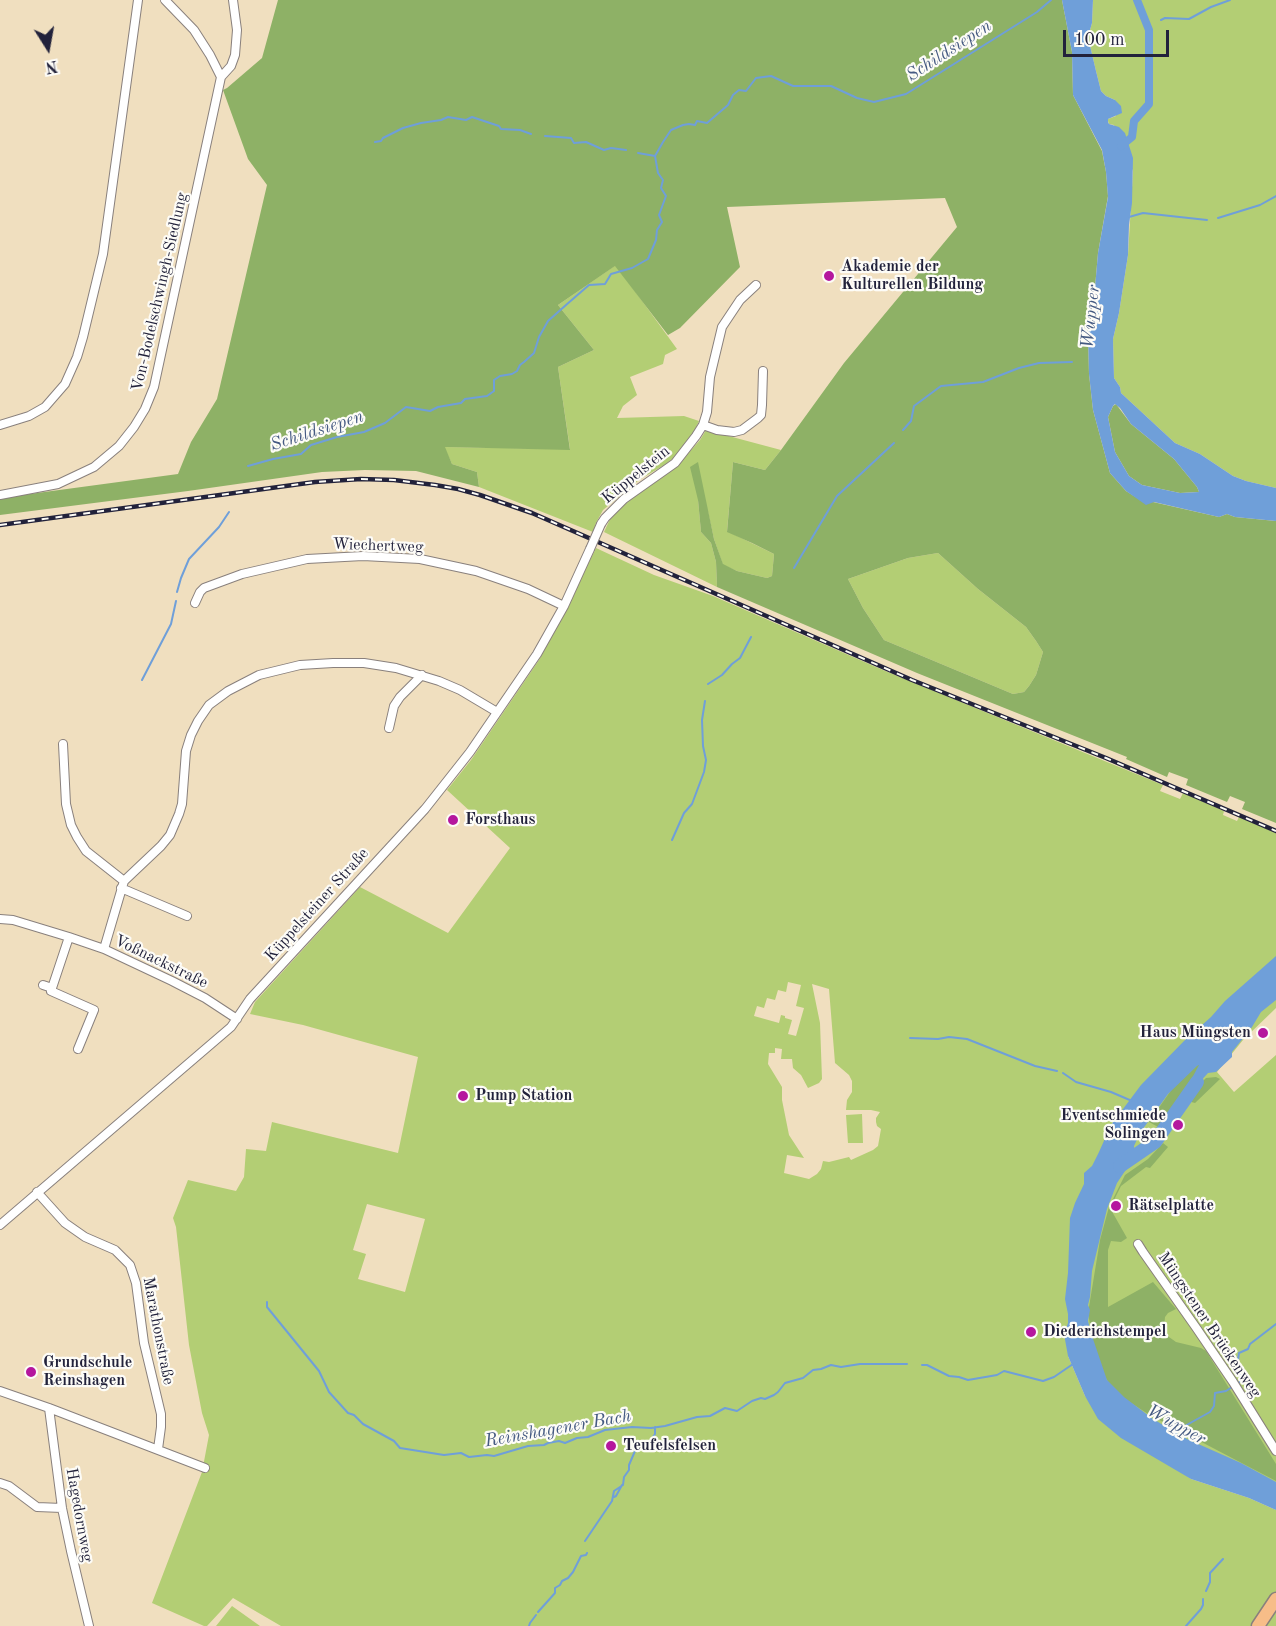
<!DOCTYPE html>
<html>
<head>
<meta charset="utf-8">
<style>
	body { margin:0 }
	#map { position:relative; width:1276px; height:1626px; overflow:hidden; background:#f0dfbf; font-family:"Old Standard TT",serif }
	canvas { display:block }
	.north { position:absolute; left:18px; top:18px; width:60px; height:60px; -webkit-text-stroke:4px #fdfcf7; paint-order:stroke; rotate:169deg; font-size:16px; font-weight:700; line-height:24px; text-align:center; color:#22223b }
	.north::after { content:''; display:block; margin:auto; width:21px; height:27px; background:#22223b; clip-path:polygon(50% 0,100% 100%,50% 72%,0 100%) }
	.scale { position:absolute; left:1063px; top:30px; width:106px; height:27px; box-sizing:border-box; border:3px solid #22223b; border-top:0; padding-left:8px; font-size:18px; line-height:21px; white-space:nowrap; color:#22223b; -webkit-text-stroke:4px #fdfcf7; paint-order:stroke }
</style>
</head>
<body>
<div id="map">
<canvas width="1276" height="1626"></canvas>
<div class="north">N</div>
<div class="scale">100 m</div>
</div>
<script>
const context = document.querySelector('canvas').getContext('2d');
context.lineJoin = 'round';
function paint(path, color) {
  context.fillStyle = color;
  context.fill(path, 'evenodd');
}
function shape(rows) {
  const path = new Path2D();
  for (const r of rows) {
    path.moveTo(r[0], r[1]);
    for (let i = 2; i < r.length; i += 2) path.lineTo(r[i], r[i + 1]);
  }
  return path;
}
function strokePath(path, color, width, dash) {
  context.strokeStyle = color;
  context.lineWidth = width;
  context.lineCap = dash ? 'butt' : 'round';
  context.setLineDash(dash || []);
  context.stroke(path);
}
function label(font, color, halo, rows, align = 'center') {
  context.font = font + ' "Old Standard TT",serif';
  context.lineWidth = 4.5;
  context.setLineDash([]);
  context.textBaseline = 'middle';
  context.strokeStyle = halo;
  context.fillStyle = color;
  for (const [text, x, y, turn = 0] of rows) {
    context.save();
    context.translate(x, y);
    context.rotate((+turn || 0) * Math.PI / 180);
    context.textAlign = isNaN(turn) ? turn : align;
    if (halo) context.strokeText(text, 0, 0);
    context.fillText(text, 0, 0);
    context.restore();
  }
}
const green = shape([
	[1093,0,1276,0,1276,488,1246,481,1233,476,1200,454,1175,443,1121,393,1120,387,1114,378,1113,339,1119,313,1128,255,1133,171,1114,125,1109,124,1108,121,1108,119,1116,116,1115,100,1106,96,1101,91,1096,71,1088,37,1092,23],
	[616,265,677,349,665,355,663,364,630,377,637,395,623,406,617,418,684,416,699,421,694,432,676,456,666,464,639,480,603,510,596,523,593,532,479,487,477,472,452,464,444,447,570,449,558,367,594,350,558,305],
	[706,430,781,450,765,470,733,462,727,531,774,554,772,576,767,578,737,571,723,565,714,539,708,512,698,500,701,532,711,543,716,562,717,587,604,532,611,517,631,499,677,466,700,440],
	[596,548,654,575,713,596,883,670,1163,785,1160,791,1180,799,1183,793,1224,811,1223,815,1237,821,1239,817,1276,833,1276,1008,1243,1040,1217,1072,1234,1092,1276,1055,1276,1485,1164,1438,1068,1356,1085,1396,1191,1479,1249,1498,1276,1510,1276,1626,281,1626,233,1598,207,1626,204,1626,152,1603,202,1472,209,1435,202,1413,189,1345,176,1227,173,1218,188,1180,236,1191,244,1177,246,1149,266,1151,272,1122,398,1153,418,1057,303,1025,250,1014,255,1002,360,887,448,933,510,848,447,790,471,760,539,660],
	[788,982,801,985,796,1006,804,1008,796,1036,788,1034,792,1020,785,1018,785,1016,781,1015,779,1023,754,1016,757,1006,764,1008,767,998,775,1000,778,990,786,992],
	[812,984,829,989,835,1063,849,1075,852,1081,852,1092,847,1100,846,1110,871,1110,880,1112,876,1118,876,1122,877,1126,881,1129,878,1146,873,1150,851,1160,849,1157,829,1162,823,1161,821,1169,817,1174,809,1179,784,1173,787,1155,804,1158,789,1135,782,1100,782,1087,768,1064,769,1053,775,1053,775,1048,782,1049,781,1059,792,1059,793,1068,801,1075,808,1088,819,1083,822,1079,820,1023],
	[367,1204,425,1219,405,1292,358,1279,366,1254,353,1250],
	[938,553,978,589,1026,627,1036,641,1043,652,1036,675,1029,686,1024,692,1013,694,884,640,863,608,848,579,908,558],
	[862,1114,863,1143,848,1143,846,1115],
	[232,1606,260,1626,216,1626]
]);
const forest = shape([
	[278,0,1062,0,1072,52,1073,95,1102,151,1106,172,1108,196,1098,253,1094,299,1090,316,1088,334,1089,374,1093,410,1110,473,1126,491,1134,496,1153,502,1219,517,1227,514,1235,517,1276,521,1276,823,1242,809,1245,802,1230,796,1227,802,1186,785,1188,779,1169,772,1167,777,1126,759,1127,757,917,673,717,587,716,562,711,543,701,532,698,500,690,467,698,462,714,539,723,564,737,571,767,578,772,576,774,554,752,543,727,532,733,462,765,470,781,450,844,363,957,227,945,198,727,207,740,267,680,328,668,335,615,266,558,305,594,350,558,367,570,450,445,447,452,464,477,472,479,487,416,471,365,470,322,472,188,491,0,515,0,498,178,474,191,442,217,399,267,185,248,159,223,90,227,88,262,58],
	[938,553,978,589,1026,627,1036,641,1043,652,1036,675,1029,686,1024,692,1013,694,884,640,863,608,848,579,908,558],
	[1116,404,1131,424,1174,459,1197,487,1199,492,1180,493,1142,485,1129,476,1115,452,1108,417,1113,406],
	[1209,1051,1183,1094,1188,1096,1206,1078,1216,1077,1220,1079,1195,1103,1180,1099,1160,1128,1149,1122,1174,1086],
	[1163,1143,1168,1147,1150,1168,1146,1167,1121,1186,1110,1208,1127,1238,1121,1242,1111,1241,1108,1250,1108,1307,1153,1282,1176,1309,1168,1313,1165,1317,1164,1328,1169,1337,1176,1342,1201,1348,1206,1351,1276,1464,1276,1481,1148,1414,1113,1391,1096,1360,1088,1313,1100,1240,1109,1207,1125,1175,1148,1159]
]);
const water = shape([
	[1062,0,1093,0,1092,23,1088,37,1096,71,1101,91,1106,96,1115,100,1121,106,1122,113,1108,119,1108,122,1109,124,1119,127,1125,133,1133,158,1132,203,1129,225,1128,255,1119,313,1113,339,1114,378,1120,387,1121,393,1175,443,1200,454,1233,476,1246,481,1276,488,1276,521,1235,517,1227,514,1219,517,1154,502,1146,505,1126,491,1110,473,1093,410,1089,374,1088,334,1090,316,1094,299,1098,253,1108,197,1106,172,1102,150,1073,95,1072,52],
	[1115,404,1120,408,1131,424,1174,459,1197,487,1199,492,1180,493,1142,485,1129,476,1115,452,1108,417,1113,406],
	[1276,956,1276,1000,1261,1012,1252,1027,1232,1052,1232,1057,1216,1072,1208,1073,1188,1095,1184,1093,1199,1065,1197,1066,1168,1094,1140,1133,1134,1146,1135,1156,1117,1183,1107,1209,1092,1271,1090,1297,1088,1305,1090,1310,1088,1321,1092,1336,1107,1380,1124,1397,1153,1419,1187,1439,1241,1463,1276,1482,1276,1510,1249,1498,1191,1479,1121,1438,1098,1419,1085,1396,1068,1356,1064,1334,1068,1323,1068,1314,1065,1299,1068,1273,1070,1218,1075,1203,1084,1184,1084,1173,1092,1166,1099,1152,1111,1125,1141,1085,1184,1041,1211,1017,1225,1001]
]);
const stream = shape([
	[1161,20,1165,18,1189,19,1211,7,1230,0],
	[545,136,571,138,574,143,586,142,604,150,611,148,626,150],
	[375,142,381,141,383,138,403,128,421,123,441,120,448,117,466,120,472,117,499,126,501,129,520,130,531,134],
	[638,153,655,156],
	[1129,217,1143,213,1207,220],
	[1218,218,1260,205,1276,196],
	[903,430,911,421,914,406,941,386,983,382,1019,368,1039,363,1072,362],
	[248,466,273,459,301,454,311,445,337,437,364,432,385,423,406,407,430,411,438,407,461,403,465,399,487,396,494,391,494,380,500,376,512,374,517,371,520,365,524,362,534,353,539,337,548,321,566,305,589,285,605,284,611,274,632,268,648,259,656,240,657,230,662,222,659,215,666,196,661,188,663,180,658,173,655,156,663,142,671,130,683,125,689,124,695,125,697,121,707,123,728,105,733,95,739,90,746,91,756,78,771,76,793,86,831,86,857,98,874,102,906,94,1037,12,1051,0],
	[794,568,837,496,894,443],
	[177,592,181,578,189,559,219,527,229,512],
	[142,680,171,624,176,601],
	[708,684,722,675,732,664,740,658,751,637],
	[672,840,684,813,692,804,704,772,706,760,703,746,702,720,705,701],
	[910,1038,938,1039,949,1037,967,1039,1035,1066,1057,1071],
	[1063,1073,1076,1082,1111,1092,1132,1101],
	[267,1302,267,1307,319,1371,329,1392,348,1413,354,1415,363,1424,394,1441,400,1448,444,1455,461,1453,469,1457,487,1455,494,1456,528,1446,544,1445,548,1443,559,1441,565,1443,577,1438,588,1437,605,1430,632,1427,651,1428,665,1426,697,1417,710,1416,725,1408,737,1411,752,1401,761,1398,765,1399,774,1395,778,1392,785,1383,803,1378,813,1370,821,1369,831,1365,841,1367,860,1364,907,1364],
	[922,1365,927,1365,949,1376,959,1377,968,1380,997,1375,1004,1371,1043,1381,1054,1377,1073,1364],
	[1174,1432,1210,1412,1214,1406,1215,1393,1226,1391,1241,1381,1238,1360,1239,1353,1248,1349,1250,1344,1276,1324],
	[653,1437,655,1434,655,1427],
	[614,1497,616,1496,622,1485],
	[585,1541,612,1501,614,1491,623,1485,624,1477,629,1470,629,1465,635,1451,638,1447,648,1445,651,1440],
	[1206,1591,1210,1582,1210,1573,1223,1559],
	[538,1612,555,1593,555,1588,560,1585,562,1581,568,1578,573,1572,581,1556,586,1555,587,1553],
	[529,1626,530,1623,536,1615],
	[1186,1626,1201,1609,1203,1605,1203,1599]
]);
const canal = shape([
	[1121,146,1132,137,1134,121,1149,104,1149,30,1137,0]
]);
const river = shape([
	[1120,1166,1155,1142,1197,1082]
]);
const minor = shape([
	[165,0,194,30,210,55,221,77,231,66,235,55,237,30,233,0],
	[0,425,29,416,45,407,65,384,77,357,83,337,103,254,138,0],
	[703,425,717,430,734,432,742,430,758,418,761,415,762,405,763,371],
	[0,495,58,484,94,467,119,446,134,427,145,409,154,387,221,77],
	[601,524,605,518,624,499,675,463,696,436,703,425,707,412,710,377,722,327,740,300,756,285],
	[195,603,200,592,204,588,242,574,307,559,363,556,420,559,476,571,528,589,564,606],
	[389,728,394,706,400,697,422,675],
	[63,744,66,804,71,825,77,837,86,851,124,881],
	[121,888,187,916],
	[0,919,13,920,69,937,104,949,172,981,205,998,237,1019],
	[69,937,51,991,94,1010,78,1049],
	[104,949,124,881,161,846,170,835,179,814,182,804,186,751,191,735,198,721,209,705,228,691,259,675,300,665,333,663,364,663,396,668,439,681,460,690,497,712],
	[43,985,52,988],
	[37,1192,65,1223,85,1237,115,1250,130,1265,136,1283,144,1343,161,1414,161,1427,158,1449],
	[0,1225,231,1027,250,999,425,809,470,752,537,654,564,606,590,549],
	[1138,1244,1143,1252,1197,1329,1233,1382,1276,1451],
	[0,1391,49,1408,205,1468],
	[49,1408,62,1508,71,1551,89,1626],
	[0,1483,9,1486,37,1507,62,1508]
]);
const primary = shape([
	[1258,1626,1276,1599]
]);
const rail = shape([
	[0,525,315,482,361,479,394,480,435,485,458,489,480,495,532,513,912,680,1106,758,1276,831]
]);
const minorBridge = shape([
	[590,549,601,524]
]);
const markers = [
	[829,276,6,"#b5179e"],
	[453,820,6,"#b5179e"],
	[1263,1033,6,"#b5179e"],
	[463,1096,6,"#b5179e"],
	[1178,1125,6,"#b5179e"],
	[1116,1206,6,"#b5179e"],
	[1031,1332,6,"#b5179e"],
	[31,1372,6,"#b5179e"],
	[611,1446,6,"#b5179e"]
];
const poiNames = [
	["Akademie der",841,267],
	["Kulturellen Bildung",841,285],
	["Forsthaus",465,820],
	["Haus Müngsten",1251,1033,"right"],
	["Pump Station",475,1096],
	["Eventschmiede",1166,1116,"right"],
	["Solingen",1166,1134,"right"],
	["Rätselplatte",1128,1206],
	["Diederichstempel",1043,1332],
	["Grundschule",43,1363],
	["Reinshagen",43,1381],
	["Teufelsfelsen",623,1446]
];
const streetNames = [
	["Von-Bodelschwingh-Siedlung",160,292,-77],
	["Küppelstein",636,475,-39],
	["Wiechertweg",378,546,2],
	["Küppelsteiner Straße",317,905,-48],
	["Voßnackstraße",161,962,26],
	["Müngstener Brückenweg",1209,1325,56],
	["Marathonstraße",158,1331,79],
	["Hagedornweg",79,1515,80]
];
const waterNames = [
	["Schildsiepen",949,51,-33],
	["Wupper",1091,317,-84],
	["Schildsiepen",317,431,-18],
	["Wupper",1176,1425,29],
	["Reinshagener Bach",558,1429,-10]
];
paint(green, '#b3ce74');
paint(forest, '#8eb166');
paint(water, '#6f9fd9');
strokePath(stream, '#6f9fd9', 2);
strokePath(canal, '#6f9fd9', 8);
strokePath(river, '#6f9fd9', 14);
strokePath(minor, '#89807d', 10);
strokePath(primary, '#89807d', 15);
strokePath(minor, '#fff', 8);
strokePath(primary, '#f7bd88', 12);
strokePath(rail, '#22223b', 4.5);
strokePath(rail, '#fdfcf7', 2, [7]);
strokePath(minorBridge, '#89807d', 10, []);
strokePath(minorBridge, '#fff', 8);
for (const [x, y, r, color] of markers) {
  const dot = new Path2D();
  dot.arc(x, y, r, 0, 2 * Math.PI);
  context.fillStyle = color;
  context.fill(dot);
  strokePath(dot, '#fdfcf7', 2);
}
label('bold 16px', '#22223b', '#fdfcf7', poiNames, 'left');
label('16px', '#22223b', '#fdfcf7', streetNames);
label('italic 18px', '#455a82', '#fdfcf7', waterNames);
</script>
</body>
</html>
